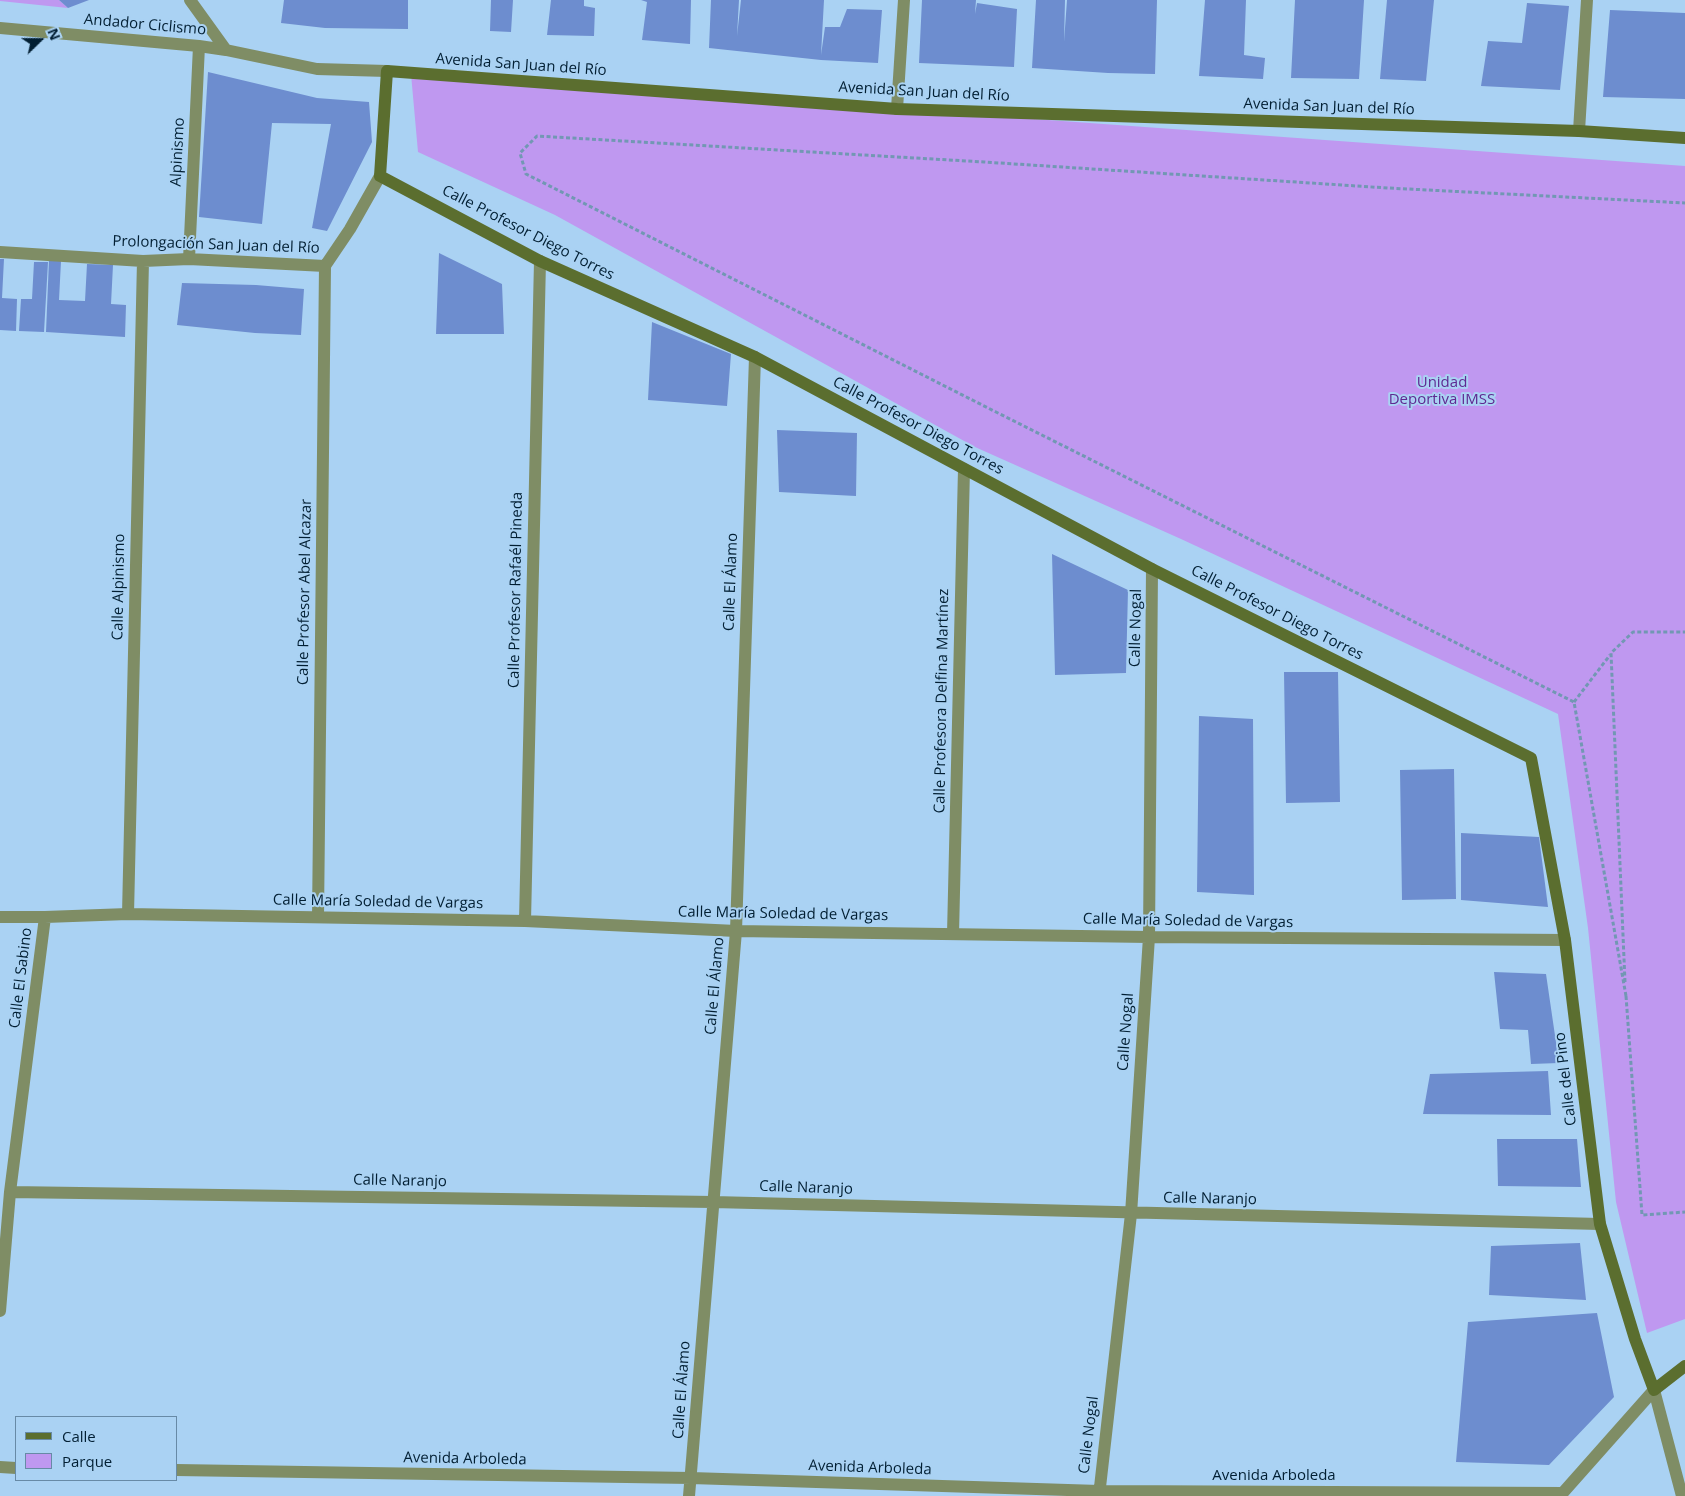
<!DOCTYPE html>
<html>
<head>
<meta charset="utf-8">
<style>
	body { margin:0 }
	#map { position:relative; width:1685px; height:1496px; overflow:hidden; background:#aad2f3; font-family:"Open Sans",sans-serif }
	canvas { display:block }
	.legend { position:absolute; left:15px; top:1416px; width:162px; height:65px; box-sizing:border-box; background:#aad2f3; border:1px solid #678aa6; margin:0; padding:6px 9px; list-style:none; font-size:15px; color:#021f33 }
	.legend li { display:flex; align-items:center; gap:10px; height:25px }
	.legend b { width:25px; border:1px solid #678aa6 }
	.north { position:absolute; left:15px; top:15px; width:50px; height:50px; -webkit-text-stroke:4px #aad2f3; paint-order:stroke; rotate:68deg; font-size:14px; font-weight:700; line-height:20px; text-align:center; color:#021f33 }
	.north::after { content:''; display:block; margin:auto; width:18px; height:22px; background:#021f33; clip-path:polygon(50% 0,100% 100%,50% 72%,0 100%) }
</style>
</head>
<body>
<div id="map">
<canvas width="1685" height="1496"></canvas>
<ul class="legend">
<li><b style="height:6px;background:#5b6e2f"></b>Calle</li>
<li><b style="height:14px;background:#bf98f0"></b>Parque</li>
</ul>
<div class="north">N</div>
</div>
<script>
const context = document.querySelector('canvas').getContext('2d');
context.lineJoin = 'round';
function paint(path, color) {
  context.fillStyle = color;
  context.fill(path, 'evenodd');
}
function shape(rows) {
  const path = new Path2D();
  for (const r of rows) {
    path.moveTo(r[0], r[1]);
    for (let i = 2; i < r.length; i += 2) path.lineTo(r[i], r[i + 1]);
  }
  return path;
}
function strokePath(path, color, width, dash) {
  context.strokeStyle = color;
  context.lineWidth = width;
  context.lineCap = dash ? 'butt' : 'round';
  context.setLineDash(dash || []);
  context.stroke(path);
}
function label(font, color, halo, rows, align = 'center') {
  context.font = font + ' "Open Sans",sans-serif';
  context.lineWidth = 4;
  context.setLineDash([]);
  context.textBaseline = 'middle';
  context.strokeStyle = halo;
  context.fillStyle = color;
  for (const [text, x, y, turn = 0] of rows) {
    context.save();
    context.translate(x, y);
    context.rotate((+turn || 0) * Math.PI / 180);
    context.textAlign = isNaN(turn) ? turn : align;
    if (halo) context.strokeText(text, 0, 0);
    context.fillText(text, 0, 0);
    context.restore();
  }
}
const green = shape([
	[0,0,59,0,68,8,0,1],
	[411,74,1685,166,1685,1319,1647,1333,1616,1202,1588,928,1558,714,1181,539,975,447,555,215,418,152]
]);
const building = shape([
	[59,0,89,0,68,8],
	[284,0,408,0,408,29,325,28,281,23],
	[491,0,513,0,511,32,490,31],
	[551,0,584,0,584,6,595,8,594,36,547,35],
	[641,0,691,0,690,44,642,40,647,2],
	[711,0,739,0,737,36,741,0,824,0,821,55,825,27,840,27,847,9,882,10,878,63,821,60,709,48],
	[922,0,976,0,975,14,977,3,1017,9,1014,67,919,63],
	[1036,0,1065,0,1064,42,1067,0,1157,0,1155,74,1108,73,1032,68],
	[1205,0,1246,0,1244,55,1265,58,1263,79,1199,76],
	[1295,0,1364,0,1359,79,1291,78],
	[1387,0,1434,0,1426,81,1380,79],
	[1527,3,1569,6,1560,90,1481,86,1488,41,1522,43],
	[1610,10,1685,13,1685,99,1603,97],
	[208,72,317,98,369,102,372,142,327,231,312,228,331,124,272,123,262,224,199,217],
	[439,253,502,284,504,334,436,334],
	[0,259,4,259,2,298,17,299,16,331,0,330],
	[49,260,61,261,59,300,85,301,87,264,113,265,111,304,126,305,125,337,46,332],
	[34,262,48,262,44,332,19,331,21,299,32,299],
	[182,283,256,285,304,289,301,335,255,333,177,325],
	[652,322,731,354,727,406,648,400],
	[777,430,857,433,856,496,779,492],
	[1052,554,1128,590,1126,673,1055,675],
	[1284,672,1338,672,1340,802,1286,803],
	[1199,716,1253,719,1254,895,1197,892],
	[1454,769,1456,899,1402,900,1400,770],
	[1461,833,1539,837,1548,907,1461,900],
	[1494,972,1546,974,1559,1063,1531,1064,1528,1030,1500,1029],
	[1548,1071,1551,1115,1423,1114,1430,1074],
	[1497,1139,1577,1139,1581,1187,1498,1186],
	[1580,1243,1586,1300,1489,1295,1491,1246],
	[1597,1313,1614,1397,1549,1465,1456,1462,1468,1322]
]);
const path = shape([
	[1574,702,1610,655],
	[1625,982,1611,653,1633,632,1685,632],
	[1626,996,1574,702,996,412,526,174,520,153,537,136,984,162,1388,188,1685,203],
	[1626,996,1642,1215,1685,1212]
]);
const street = shape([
	[190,0,226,50,317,69,387,71],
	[0,28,199,46,226,50],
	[897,109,904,0],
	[1579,131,1587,0],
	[0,252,143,261,189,259,325,266,350,229,380,176],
	[189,259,199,46],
	[128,914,143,261],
	[0,917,45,917,128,914,525,921,736,931,1149,937,1565,940],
	[318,917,325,266],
	[525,921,540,261],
	[953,934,964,469],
	[10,1192,713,1202,1600,1224],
	[0,1311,10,1192,45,917],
	[1654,1390,1682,1496],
	[0,1467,16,1468],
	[176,1470,691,1478,1099,1491,1563,1493],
	[689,1496,736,931,755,357],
	[1099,1496,1131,1214,1149,937,1152,569],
	[1560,1496,1654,1390]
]);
const secondary = shape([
	[1685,138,1579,131,897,109,387,71,380,176,540,261,755,357,1152,569,1531,758,1565,940,1600,1224,1635,1339,1654,1390,1685,1366]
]);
const streetNames = [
	["Andador Ciclismo",145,25,5],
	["Avenida San Juan del Río",521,65,4],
	["Avenida San Juan del Río",924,92,3],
	["Avenida San Juan del Río",1329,107,2],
	["Alpinismo",178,152,-87],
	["Calle Profesor Diego Torres",528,233,27],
	["Prolongación San Juan del Río",216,245,2],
	["Calle Profesor Diego Torres",918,426,28],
	["Calle El Álamo",731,582,-88],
	["Calle Alpinismo",119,587,-89],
	["Calle Profesor Rafaél Pineda",516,590,-89],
	["Calle Profesor Abel Alcazar",305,592,-89],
	["Calle Profesor Diego Torres",1277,613,27],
	["Calle Nogal",1136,628,-89],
	["Calle Profesora Delfina Martínez",942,701,-89],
	["Calle María Soledad de Vargas",378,902,1],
	["Calle María Soledad de Vargas",783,914,1],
	["Calle María Soledad de Vargas",1188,921,1],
	["Calle El Sabino",21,978,-83],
	["Calle El Álamo",715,986,-85],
	["Calle Nogal",1126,1032,-86],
	["Calle del Pino",1566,1079,-97],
	["Calle Naranjo",400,1181,1],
	["Calle Naranjo",806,1188,2],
	["Calle Naranjo",1210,1199,1],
	["Calle El Álamo",682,1390,-86],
	["Calle Nogal",1089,1435,-83],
	["Avenida Arboleda",465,1459,1],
	["Avenida Arboleda",870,1468,2],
	["Avenida Arboleda",1274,1476]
];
const parkNames = [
	["Unidad",1442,383],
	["Deportiva IMSS",1442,400]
];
paint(green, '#bf98f0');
paint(building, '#6d8dcf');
strokePath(path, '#7297b3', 3, [4, 2.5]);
strokePath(street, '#7f8d65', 12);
strokePath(secondary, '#5b6e2f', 12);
label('15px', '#021f33', '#aad2f3', streetNames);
label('15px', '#5f2991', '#aad2f3', parkNames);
</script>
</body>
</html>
